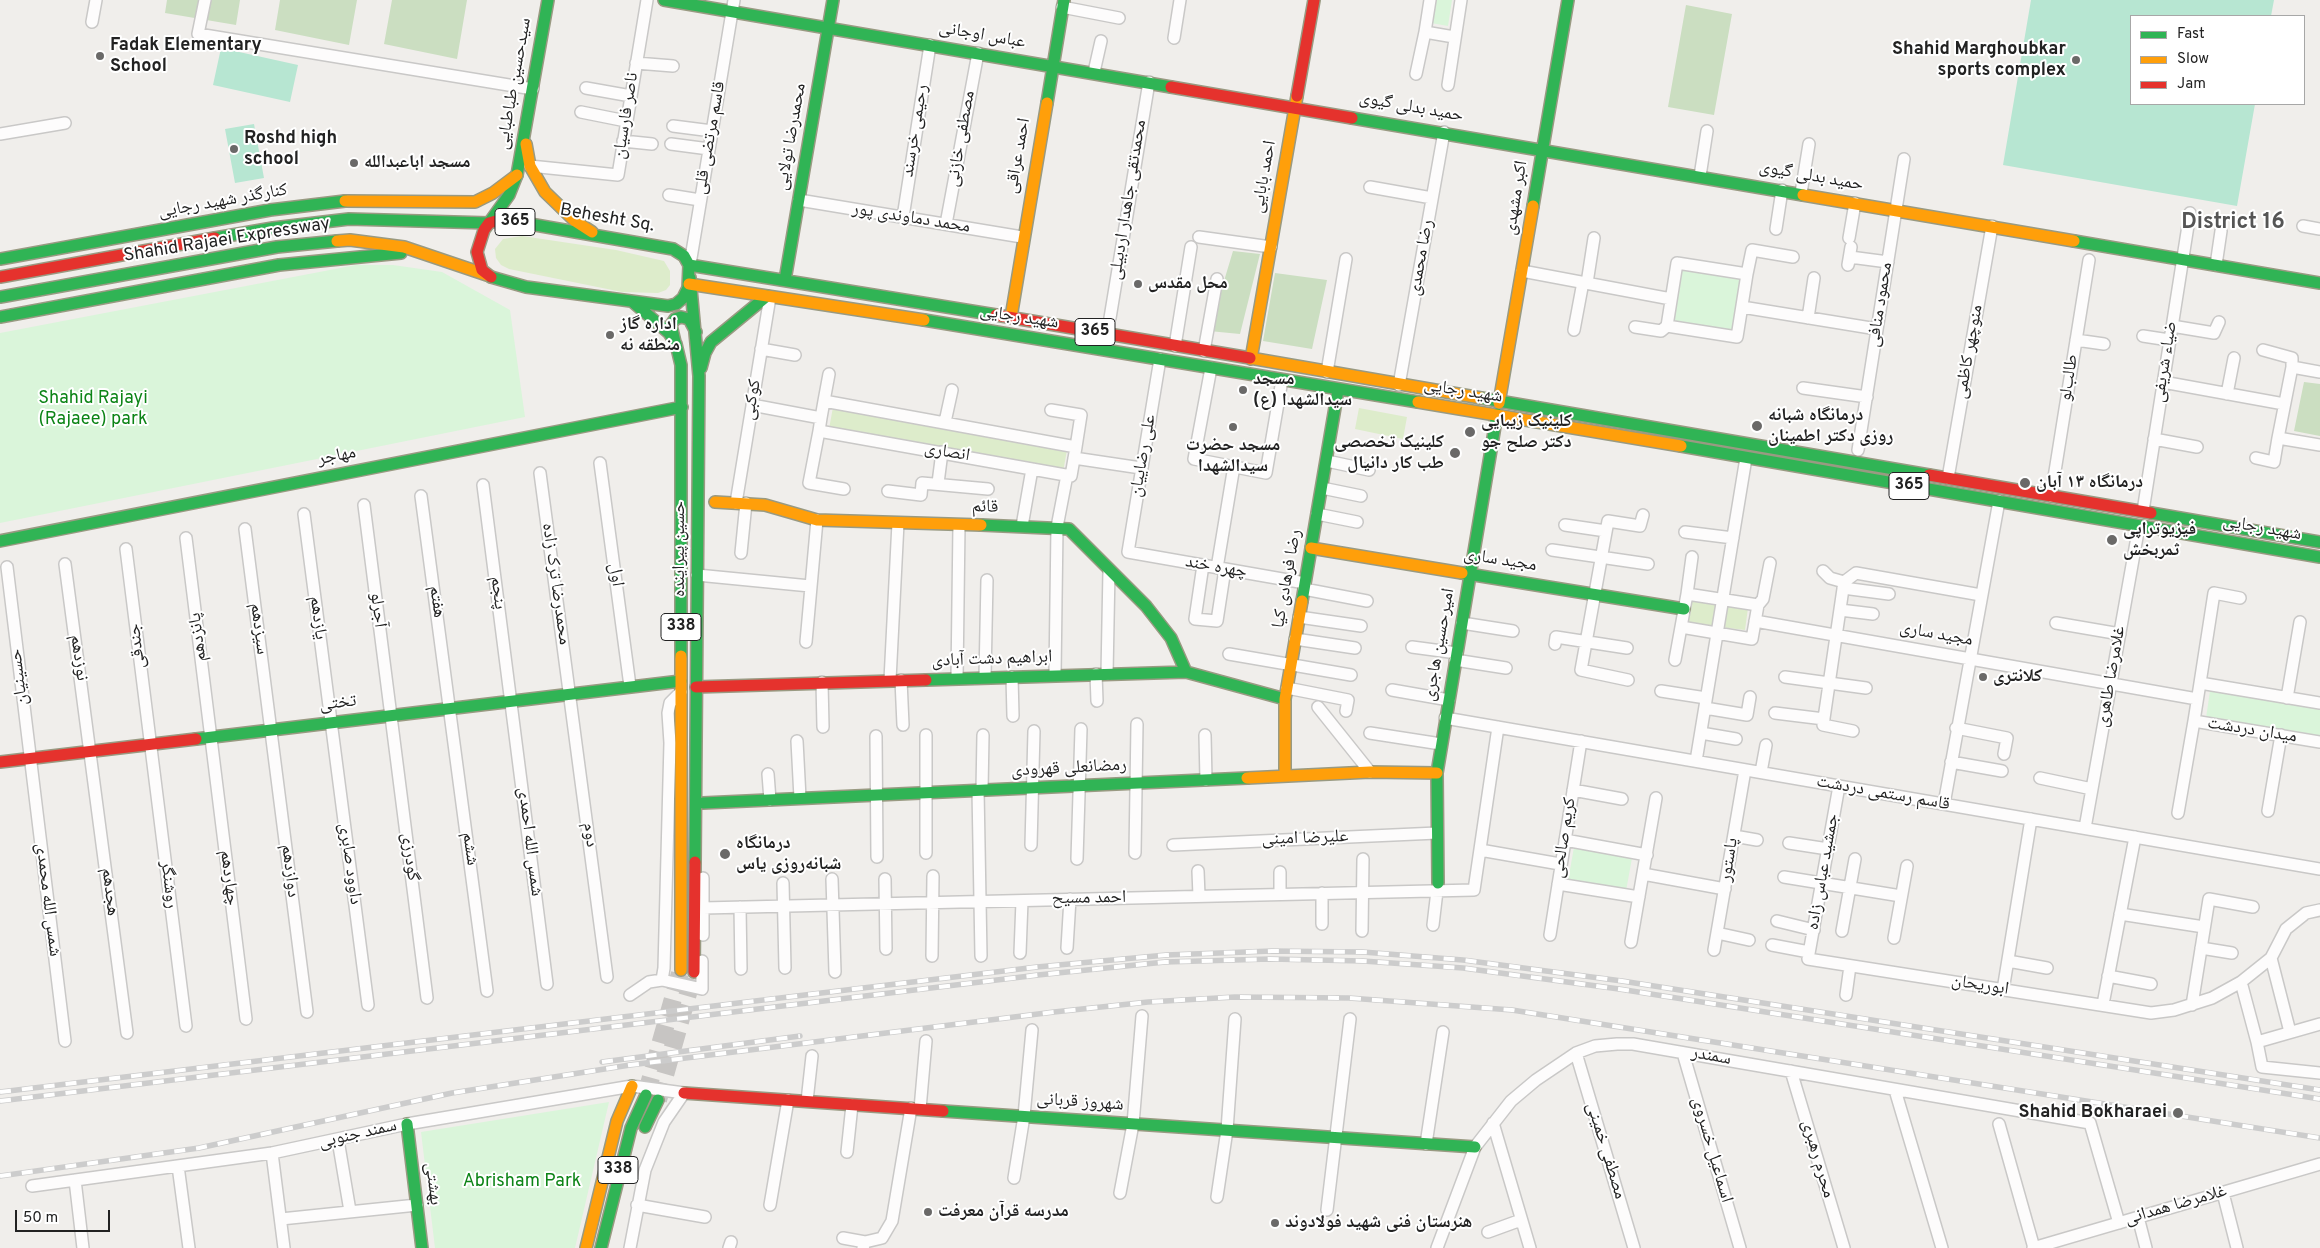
<!DOCTYPE html>
<html>
<head>
<meta charset="utf-8">
<style>
	body { margin:0 }
	#map { position:relative; width:2320px; height:1248px; overflow:hidden; background:#f0eeeb; font-family:Overpass,sans-serif }
	canvas { display:block }
	.legend { position:absolute; left:2130px; top:15px; width:175px; height:90px; box-sizing:border-box; background:#fff; border:1px solid #a7a7a7; margin:0; padding:6px 9px; list-style:none; font-size:15px; color:#222 }
	.legend li { display:flex; align-items:center; gap:10px; height:25px }
	.legend b { width:25px; border:1px solid #a7a7a7 }
	.scale { position:absolute; left:15px; top:1210px; width:95px; height:22px; box-sizing:border-box; border:2px solid #222; border-top:0; padding-left:6px; font-size:15px; line-height:18px; white-space:nowrap; color:#222; -webkit-text-stroke:4px #fff; paint-order:stroke }
</style>
</head>
<body>
<div id="map">
<canvas width="2320" height="1248"></canvas>
<ul class="legend">
<li><b style="height:6px;background:#30b455"></b>Fast</li>
<li><b style="height:6px;background:#ff9f0a"></b>Slow</li>
<li><b style="height:6px;background:#e5322d"></b>Jam</li>
</ul>
<div class="scale">50 m</div>
</div>
<script>
const context = document.querySelector('canvas').getContext('2d');
context.lineJoin = 'round';
function paint(path, color) {
  context.fillStyle = color;
  context.fill(path, 'evenodd');
}
function shape(rows) {
  const path = new Path2D();
  for (const r of rows) {
    path.moveTo(r[0], r[1]);
    for (let i = 2; i < r.length; i += 2) path.lineTo(r[i], r[i + 1]);
  }
  return path;
}
function strokePath(path, color, width, dash) {
  context.strokeStyle = color;
  context.lineWidth = width;
  context.lineCap = dash ? 'butt' : 'round';
  context.setLineDash(dash || []);
  context.stroke(path);
}
function label(font, color, halo, rows, align = 'center') {
  context.font = font + ' Overpass,"Noto Naskh Arabic",sans-serif';
  context.lineWidth = 4;
  context.setLineDash([]);
  context.textBaseline = 'middle';
  context.strokeStyle = halo;
  context.fillStyle = color;
  for (const [text, x, y, turn = 0] of rows) {
    context.save();
    context.translate(x, y);
    context.rotate((+turn || 0) * Math.PI / 180);
    context.textAlign = isNaN(turn) ? turn : align;
    if (halo) context.strokeText(text, 0, 0);
    context.fillText(text, 0, 0);
    context.restore();
  }
}
const grass = shape([
	[522,236,616,250,664,261,670,271,670,285,666,290,658,293,622,292,509,269,501,265,496,258,495,249,503,239],
	[833,407,1067,450,1063,472,829,429],
	[1359,408,1407,417,1403,439,1355,429],
	[1691,600,1748,608,1745,630,1687,623]
]);
const forest = shape([
	[167,0,240,0,236,25,165,13],
	[280,0,357,0,349,45,275,30],
	[392,0,467,0,457,59,384,44],
	[1686,5,1732,14,1714,115,1668,107],
	[1233,251,1260,254,1240,334,1209,331],
	[1275,273,1327,280,1312,349,1263,341],
	[2304,382,2320,384,2320,436,2294,431]
]);
const park = shape([
	[1435,0,1452,0,1448,26,1431,23],
	[1677,263,1747,275,1736,339,1667,326],
	[356,265,393,265,442,272,510,310,525,417,0,523,0,333],
	[2210,691,2320,709,2320,736,2206,718],
	[1574,847,1632,858,1626,891,1568,881],
	[609,1102,575,1248,435,1248,421,1132]
]);
const pitch = shape([
	[2031,0,2274,0,2271,16,2131,16,2131,104,2255,104,2237,206,2003,165],
	[221,48,298,65,290,102,213,85],
	[254,124,264,178,235,183,225,129]
]);
const primaryTunnel = shape([
	[646,1095,681,970],
	[658,1100,694,972]
]);
const street = shape([
	[205,0,198,34,533,89],
	[1430,0,1425,32,1454,37],
	[1062,7,1119,18],
	[92,22,96,0],
	[1174,38,1180,0],
	[636,63,673,66],
	[1094,72,1101,41],
	[1416,74,1425,32],
	[1448,85,1461,0],
	[586,88,631,96],
	[581,112,626,121],
	[673,126,712,131],
	[0,134,65,123],
	[623,141,652,144],
	[671,144,709,149],
	[530,166,618,175,647,0],
	[1700,176,1707,131],
	[1370,187,1432,198],
	[1801,193,1809,144],
	[669,195,700,200],
	[799,200,1022,237],
	[903,217,930,45],
	[946,224,978,53],
	[2303,226,2320,229],
	[1776,229,1782,190],
	[1199,237,1271,247],
	[1849,238,1855,203],
	[1851,247,1848,265,1850,257,1888,262],
	[1677,263,1747,274,1737,337,1667,326,1677,263],
	[690,264,734,0],
	[2216,265,2221,231],
	[1522,271,1671,299],
	[1747,274,1752,250,1793,257],
	[1587,283,1594,238],
	[1742,307,1877,329],
	[1110,318,1149,82],
	[1808,318,1814,278],
	[2172,326,2214,333,2219,322],
	[1635,327,1661,331,1667,326],
	[1574,330,1583,282],
	[2143,336,2169,340],
	[2076,340,2104,344],
	[1175,346,1191,247],
	[761,349,795,355],
	[2263,350,2292,358,2292,367],
	[1204,351,1217,279],
	[1160,359,1128,552,1305,583],
	[1211,368,1194,459,1266,473,1282,380],
	[1327,372,1346,259],
	[2320,372,2292,367,2278,438,2320,445],
	[2163,382,2284,404],
	[1399,385,1444,132],
	[1803,388,1867,397],
	[2227,394,2234,358],
	[824,401,1076,447,1071,476,819,431,821,418,824,401,829,374],
	[752,405,821,418],
	[1051,410,1081,415,1076,447],
	[945,422,952,390],
	[819,431,809,483,844,489],
	[2154,439,2197,447],
	[1858,450,1904,159],
	[1074,458,1141,468],
	[2256,458,2274,462,2278,438],
	[1327,461,1369,470],
	[600,463,630,686],
	[540,473,607,977],
	[1948,478,1992,226],
	[938,483,942,452],
	[483,485,547,984],
	[1322,488,1361,496],
	[888,491,921,495,922,483,988,489],
	[421,496,487,991],
	[2051,496,2089,260],
	[736,503,770,297],
	[364,505,427,998],
	[2143,511,2190,213],
	[304,514,368,1005],
	[1317,514,1357,522],
	[1565,525,1606,531],
	[1022,526,1032,469],
	[245,529,307,1012],
	[1685,532,1733,538],
	[186,538,246,1019],
	[126,549,186,1026],
	[1552,550,1648,564],
	[741,553,746,503],
	[65,564,127,1033],
	[1203,565,1195,619,1217,621,1225,569],
	[7,567,65,1041],
	[1217,568,1234,466],
	[1823,571,1830,578,1844,582],
	[697,575,810,586],
	[1844,582,1823,725,1853,731],
	[1844,582,1856,573,1981,595],
	[1843,588,1889,594],
	[1304,589,1367,601],
	[1687,594,1758,605,1752,639,1681,627,1687,594],
	[1687,594,1692,557],
	[1758,605,1763,599,1770,563],
	[1840,610,1873,614],
	[1299,617,1361,626],
	[1755,621,2197,699],
	[1462,623,1513,631],
	[2056,623,2120,634],
	[1295,639,1355,648],
	[806,642,817,520],
	[1555,644,1556,637,1627,648],
	[1412,647,1457,653],
	[1229,654,1351,675],
	[1455,660,1506,668],
	[1675,660,1681,627],
	[1096,674,1097,701],
	[1107,674,1109,570],
	[1055,675,1057,527,1067,475],
	[985,677,987,580],
	[1012,677,1013,716],
	[1785,677,1866,688],
	[957,678,959,525],
	[890,680,898,523],
	[901,680,903,725],
	[1628,680,1581,670,1608,521,1640,526,1643,515],
	[822,682,823,727],
	[2200,683,2214,593,2240,598],
	[1287,688,1348,700,1346,711],
	[1392,690,1449,700],
	[1661,691,1706,698],
	[2287,698,2300,622],
	[2320,703,2200,683,2194,721,2320,742],
	[1318,707,1370,772],
	[1705,708,1747,715,1750,697],
	[1775,713,1824,719],
	[1445,718,2320,869],
	[1956,728,2007,738,2004,754],
	[1370,733,1441,744],
	[1701,733,1736,739],
	[926,735,926,853],
	[1205,735,1206,780],
	[876,736,877,857],
	[797,741,800,798],
	[1696,761,1746,458],
	[1951,762,2002,771],
	[1761,772,1766,745],
	[768,774,770,800],
	[2040,778,2092,789],
	[1839,786,1808,959,2151,1013,2174,1010,2212,998,2241,982,2271,958,2286,929,2306,913,2320,910],
	[978,790,981,956],
	[982,790,983,735],
	[1573,790,1622,799],
	[1944,804,1999,501],
	[2268,811,2281,735],
	[2178,813,2194,721],
	[2085,828,2139,526],
	[1734,836,1757,840],
	[1565,840,1647,855],
	[1789,843,1828,849],
	[1031,845,1034,731],
	[1173,845,1437,833],
	[1480,850,1560,864],
	[1135,853,1137,724],
	[1077,859,1081,729],
	[1198,871,1199,896],
	[1280,872,1280,894],
	[1643,874,1725,889],
	[1784,877,1901,896],
	[832,879,835,972],
	[885,879,886,949],
	[783,883,785,968],
	[1558,884,1639,897],
	[740,907,741,969],
	[703,908,1474,890,1498,727],
	[2120,914,2204,927],
	[1777,921,1814,930],
	[1322,924,1322,893],
	[1433,925,1437,891],
	[1362,931,1363,859],
	[1842,931,1855,859],
	[1717,933,1749,940],
	[703,935,703,878],
	[1550,935,1581,741],
	[1894,938,1907,866],
	[1631,942,1656,798],
	[1772,945,1809,952],
	[1067,948,1070,899],
	[2201,948,2232,953],
	[1714,950,1745,770],
	[1020,953,1022,901],
	[932,956,933,876],
	[2271,958,2290,1032],
	[2008,961,2047,968],
	[2108,976,2151,984],
	[662,980,664,968,670,743,668,713,670,703,681,692],
	[2241,982,2257,1042],
	[2003,990,2031,819],
	[630,995,649,982,662,980,702,989,702,961],
	[1846,995,1850,966],
	[2104,999,2135,837],
	[2192,1005,2209,899,2253,907],
	[2320,1024,2257,1042,2262,1067,2320,1073],
	[1576,1053,1634,1248],
	[1683,1053,1740,1248],
	[1791,1071,1844,1248],
	[1895,1090,1942,1248],
	[807,1101,812,1056],
	[920,1109,926,1041],
	[1493,1123,1530,1248],
	[1999,1124,2034,1248],
	[338,1140,350,1211],
	[1426,1144,1443,1032],
	[847,1152,852,1105],
	[272,1153,284,1248],
	[178,1166,189,1248],
	[1014,1178,1024,1116,1032,1030],
	[75,1180,83,1248],
	[32,1186,272,1153,407,1124,632,1086,684,1093,664,1122,645,1170,630,1248],
	[1120,1193,1133,1124,1142,1016],
	[2223,1193,2237,1248],
	[1217,1197,1227,1130,1235,1019],
	[637,1205,705,1217],
	[770,1205,788,1100],
	[1327,1210,1350,1019],
	[2138,1217,2146,1248],
	[281,1219,417,1205],
	[1488,1232,1521,1220],
	[843,1238,865,1242],
	[729,1248,731,1242],
	[863,1248,865,1242,882,1238,892,1221,911,1108],
	[1437,1248,1475,1147,1511,1101,1536,1080,1576,1053,1595,1046,1617,1044,1633,1044,2090,1123,2119,1223],
	[2033,1248,2320,1164]
]);
const fast = shape([
	[664,0,1171,87],
	[1047,103,1064,0],
	[1352,118,1803,195],
	[1533,206,1568,0],
	[489,223,509,195,517,175,548,0],
	[215,238,273,228,349,219,489,223],
	[2074,241,2320,283],
	[0,259,270,210,345,201],
	[689,265,996,315],
	[491,277,526,287,668,306,676,304,683,298,688,288,689,265,684,256,673,249,524,223,496,221],
	[690,278,699,376,695,862],
	[785,280,833,0],
	[0,297,277,247,337,241],
	[634,303,669,333,676,344,681,365,681,656],
	[0,317,279,265,401,253],
	[924,320,1418,402],
	[675,342,671,325,675,319,681,317,689,319,696,332],
	[701,368,705,353,711,342,767,296],
	[1481,398,1929,475],
	[1681,446,2320,557],
	[2151,513,2320,542],
	[981,525,1069,529,1146,606,1171,638,1186,672],
	[0,541,682,407],
	[1462,573,1684,609],
	[1302,601,1338,390],
	[926,680,1186,672,1285,699],
	[196,739,681,681],
	[703,803,1247,778],
	[1438,883,1437,773,1497,414],
	[943,1111,1475,1147],
	[407,1124,422,1248],
	[645,1127,658,1100],
	[601,1248,631,1128,646,1095]
]);
const slow = shape([
	[526,144,530,166,545,192,575,221,592,232],
	[1803,195,2074,241],
	[345,201,475,202,493,193,517,175],
	[337,241,350,240,404,247,487,275],
	[689,284,924,320],
	[1011,317,1047,103],
	[1250,358,1481,398],
	[1251,359,1297,96],
	[1418,402,1681,446],
	[1499,403,1533,206],
	[715,502,765,505,817,520,981,525],
	[1311,548,1462,573],
	[681,656,681,970],
	[1285,776,1285,699,1302,601],
	[1247,778,1370,772,1437,773],
	[586,1248,617,1121,632,1086]
]);
const jam = shape([
	[1171,87,1352,118],
	[1297,96,1314,0],
	[0,277,215,238],
	[491,277,482,270,477,252,484,230,489,223,496,221],
	[996,315,1250,358],
	[1929,475,2151,513],
	[696,687,926,680],
	[0,762,196,739],
	[694,972,695,862],
	[684,1093,943,1111]
]);
const rail = shape([
	[602,1062,800,1036],
	[0,1092,1037,967,1166,955,1272,951,1363,952,1463,960,1622,981,2320,1090],
	[0,1101,1038,975,1165,962,1270,959,1363,961,1463,968,1619,989,2320,1099],
	[0,1176,199,1148,452,1093,630,1065,1054,1012,1148,1002,1235,997,1349,998,1512,1010,2320,1138]
]);
const markers = [
	[100,56,5,"#6a6968"],
	[2076,60,5,"#6a6968"],
	[234,149,5,"#6a6968"],
	[354,163,5,"#6a6968"],
	[1138,284,5,"#6a6968"],
	[610,335,5,"#6a6968"],
	[1243,390,5,"#6a6968"],
	[1757,426,6,"#6a6968"],
	[1233,427,5,"#6a6968"],
	[1470,432,6,"#6a6968"],
	[1455,453,6,"#6a6968"],
	[2025,483,6,"#6a6968"],
	[2112,540,6,"#6a6968"],
	[1983,677,5,"#6a6968"],
	[725,854,6,"#6a6968"],
	[2178,1113,6,"#6a6968"],
	[928,1212,5,"#6a6968"],
	[1275,1223,5,"#6a6968"]
];
const shields = [
	[515,222,40],
	[1095,332,40],
	[1909,486,40],
	[681,627,40],
	[618,1170,40]
];
const shieldNames = [
	["365",515,222],
	["365",1095,332],
	["365",1909,486],
	["338",681,627],
	["338",618,1170]
];
const streetNames = [
	["عباس اوجانی",982,36,10],
	["سیدحسین طباطبایی",515,84,-80],
	["حمید بدلی گیوی",1411,108,10],
	["ناصر فارسیان",627,116,-81],
	["رحیمی خرسند",916,131,-81],
	["محمدرضا تولایی",792,137,-80],
	["قاسم مرتضی قلی",711,138,-80],
	["مصطفی خازنی",962,139,-80],
	["احمد عراقی",1019,156,-80],
	["احمد بابایی",1265,177,-80],
	["حمید بدلی گیوی",1811,177,10],
	["اکبر مشهدی",1517,198,-81],
	["محمدتقی جاهدار اردبیلی",1129,200,-81],
	["کنارگذر شهید رجایی",223,202,-10],
	["Behesht Sq.",607,219,10],
	["محمد دماوندی پور",911,219,9],
	["Shahid Rajaei Expressway",227,241,-9],
	["رضا محمدی",1422,258,-80],
	["محمود منافی",1881,305,-81],
	["شهید رجایی",1019,318,9],
	["منوچهر کاظمی",1970,352,-80],
	["ضیاء شریفی",2166,362,-81],
	["طالب‌لو",2070,378,-81],
	["شهید رجایی",1463,392,9],
	["کوکبی",753,400,-80],
	["انصاری",947,453,10],
	["علی رضاییان",1144,456,-80],
	["مهاجر",337,457,-11],
	["قائم",985,508,1],
	["شهید رجایی",2262,529,10],
	["حسین پیراینده",680,549,-90],
	["مجید ساری",1500,561,9],
	["چهره خند",1216,568,10],
	["اول",615,575,82],
	["رضا فرهادی کیا",1288,579,-80],
	["محمدرضا ترک زاده",555,584,82],
	["پنجم",497,593,83],
	["هفتم",436,602,82],
	["آجرلو",377,610,83],
	["یازدهم",317,618,83],
	["سیزدهم",258,629,83],
	["مجید ساری",1936,635,10],
	["پانزدهم",199,637,-97],
	["امیرحسین هاجری",1440,645,-80],
	["جندقی",138,646,-97],
	["نوزدهم",78,658,82],
	["ابراهیم دشت آبادی",992,660,-2],
	["حسینیان",20,677,-97],
	["غلامرضا طاهری",2112,677,-80],
	["تختی",338,704,-7],
	["میدان دردشت",2252,731,9],
	["رمضانعلی قهرودی",1069,769,-3],
	["قاسم رستمی دردشت",1883,794,10],
	["دوم",589,835,82],
	["کریم صالحی",1565,838,-81],
	["علیرضا امینی",1305,839,-2],
	["شمس الله احمدی",529,842,83],
	["ششم",469,849,82],
	["گودرزی",409,857,83],
	["پاستور",1730,860,-81],
	["داوود صابری",349,864,82],
	["دوازدهم",289,871,83],
	["جمشید عباس زاده",1824,872,-80],
	["چهاردهم",228,878,83],
	["روشنگر",168,885,83],
	["هجدهم",109,892,83],
	["احمد مسیح",1089,899,-1],
	["شمس الله محمدی",47,900,83],
	["ابوریحان",1980,986,9],
	["سمندر",1711,1057,10],
	["شهروز قربانی",1080,1103,4],
	["سمند جنوبی",358,1135,-13],
	["اسماعیل خسروی",1711,1150,74],
	["مصطفی خمینی",1605,1151,73],
	["محرم رهبری",1817,1159,74],
	["بهشتی",432,1184,83],
	["غلامرضا همدانی",2176,1206,-16]
];
const poiNames = [
	["Fadak Elementary",110,46],
	["School",110,67],
	["Shahid Marghoubkar",2066,50,"right"],
	["sports complex",2066,71,"right"],
	["Roshd high",244,139],
	["school",244,160],
	["مسجد اباعبدالله",364,163],
	["محل مقدس",1148,284],
	["اداره گاز",620,325],
	["منطقه نه",620,346],
	["مسجد",1253,380],
	["سیدالشهدا (ع)",1253,401],
	["درمانگاه شبانه",1768,416],
	["روزی دکتر اطمینان",1768,437],
	["کلینیک زیبایی",1481,422],
	["دکتر صلح جو",1481,443],
	["کلینیک تخصصی",1444,443,"right"],
	["طب کار دانیال",1444,464,"right"],
	["مسجد حضرت",1233,446,"center"],
	["سیدالشهدا",1233,467,"center"],
	["درمانگاه ۱۳ آبان",2036,483],
	["فیزیوتراپی",2123,530],
	["ثمربخش",2123,551],
	["کلانتری",1993,677],
	["درمانگاه",736,844],
	["شبانه‌روزی یاس",736,865],
	["Shahid Bokharaei",2167,1113,"right"],
	["مدرسه قرآن معرفت",938,1212],
	["هنرستان فنی شهید فولادوند",1285,1223]
];
const parkNames = [
	["Shahid Rajayi",93,399],
	["(Rajaee) park",93,420],
	["Abrisham Park",522,1182]
];
const districtNames = [
	["District 16",2233,224]
];
paint(grass, '#ddeccb');
paint(forest, '#cbdec1');
paint(park, '#daf5da');
paint(pitch, '#b7e6d2');
strokePath(primaryTunnel, '#c7c5c3', 18, [18, 9]);
strokePath(street, '#c9c8c7', 14);
strokePath(fast, '#999a82', 14);
strokePath(slow, '#999a82', 14);
strokePath(jam, '#999a82', 14);
strokePath(street, '#fdfcfc', 11);
strokePath(fast, '#30b455', 11);
strokePath(slow, '#ff9f0a', 11);
strokePath(jam, '#e5322d', 11);
strokePath(rail, '#ccc', 5.5);
strokePath(rail, '#fff', 4, [11]);
for (const [x, y, r, color] of markers) {
  const dot = new Path2D();
  dot.arc(x, y, r, 0, 2 * Math.PI);
  context.fillStyle = color;
  context.fill(dot);
  strokePath(dot, '#fff', 2);
}
for (const [x, y, w] of shields) {
  const box = new Path2D();
  box.roundRect(x - w / 2, y - 13.5, w, 27, 4);
  context.fillStyle = '#fff';
  context.fill(box);
  strokePath(box, '#222', 1);
}
label('bold 16px', '#222', null, shieldNames);
label('18px', '#222', '#fff', streetNames);
label('bold 18px', '#222', '#fff', poiNames, 'left');
label('18px', '#0c8416', '#fff', parkNames);
label('bold 22px', '#555', '#fff', districtNames);
</script>
</body>
</html>
